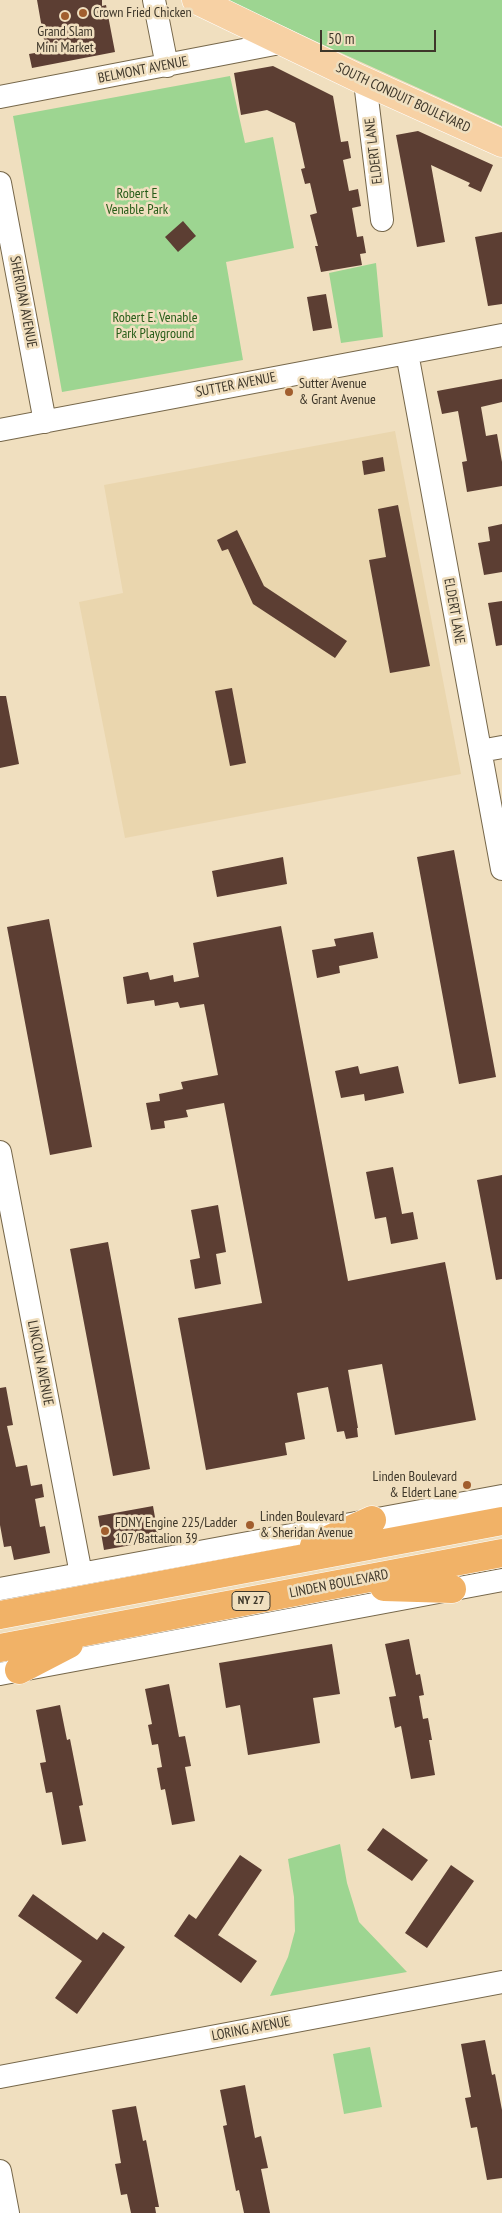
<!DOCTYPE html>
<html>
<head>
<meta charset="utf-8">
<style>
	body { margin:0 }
	#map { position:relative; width:502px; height:2213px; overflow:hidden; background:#f0dfbf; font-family:"PT Sans Narrow",sans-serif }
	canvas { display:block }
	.scale { position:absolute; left:320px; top:30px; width:116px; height:22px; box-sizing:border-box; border:2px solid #3e372a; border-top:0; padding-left:6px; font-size:15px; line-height:18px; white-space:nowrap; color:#3e372a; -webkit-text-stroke:4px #f0dfbf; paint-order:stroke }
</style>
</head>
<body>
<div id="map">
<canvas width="502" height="2213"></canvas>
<div class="scale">50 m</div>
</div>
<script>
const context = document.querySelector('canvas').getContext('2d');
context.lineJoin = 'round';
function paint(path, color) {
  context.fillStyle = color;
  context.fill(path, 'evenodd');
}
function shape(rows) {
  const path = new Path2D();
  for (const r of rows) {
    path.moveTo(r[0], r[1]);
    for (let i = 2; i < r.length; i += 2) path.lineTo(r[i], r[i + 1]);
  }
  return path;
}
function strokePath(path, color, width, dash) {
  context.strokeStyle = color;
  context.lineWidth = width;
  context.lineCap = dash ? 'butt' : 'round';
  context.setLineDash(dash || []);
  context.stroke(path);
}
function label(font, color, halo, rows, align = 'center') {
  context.font = font + ' "PT Sans Narrow",sans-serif';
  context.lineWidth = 5;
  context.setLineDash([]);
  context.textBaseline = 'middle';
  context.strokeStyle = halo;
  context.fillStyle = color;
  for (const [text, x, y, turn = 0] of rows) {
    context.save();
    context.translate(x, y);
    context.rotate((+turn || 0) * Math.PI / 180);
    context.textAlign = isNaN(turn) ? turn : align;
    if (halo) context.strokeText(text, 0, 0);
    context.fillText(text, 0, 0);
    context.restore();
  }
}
const built = shape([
	[395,431,461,774,125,838,79,602,123,593,104,485]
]);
const green = shape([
	[227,0,502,0,502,126,328,47],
	[230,76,245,143,273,137,294,248,226,262,243,360,62,392,13,116],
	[376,263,383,337,341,343,329,273],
	[340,1844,347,1883,359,1922,407,1972,270,1996,288,1957,295,1931,294,1897,288,1859],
	[370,2047,382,2107,344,2114,333,2054]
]);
const building = shape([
	[37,0,102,0,102,6,106,5,115,52,32,68,29,54,46,51],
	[273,66,333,96,341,142,348,141,351,158,343,160,349,191,358,189,361,206,352,208,357,237,363,236,366,253,360,254,362,265,321,272,315,246,318,246,310,215,317,213,310,183,305,184,301,169,305,168,295,123,267,110,241,115,234,73],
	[418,131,493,165,481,192,468,186,470,183,431,165,445,242,417,247,396,135],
	[183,221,196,236,178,252,165,237],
	[502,232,502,304,488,306,475,237],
	[326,294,332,328,313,331,307,297],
	[502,379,502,402,481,407,486,436,497,434,502,462,502,486,467,492,462,462,467,461,458,411,442,414,437,391],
	[383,457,385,471,364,475,362,461],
	[398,505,430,666,390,673,369,560,386,557,378,509],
	[502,524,502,572,484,575,478,543,490,541,488,527],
	[237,530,264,586,347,641,335,658,253,604,228,549,222,551,217,540],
	[502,601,502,645,496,646,488,603],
	[232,688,246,763,230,766,215,691],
	[0,696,6,696,19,764,0,768],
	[454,850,496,1077,459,1084,417,857],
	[283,857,287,884,217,897,212,871],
	[49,919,92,1147,50,1155,7,927],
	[281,926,348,1281,445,1262,476,1420,395,1435,382,1364,348,1370,358,1428,357,1428,358,1437,346,1439,344,1431,337,1432,328,1387,297,1393,305,1439,285,1443,287,1455,206,1470,178,1318,262,1303,224,1103,186,1110,188,1117,164,1121,165,1128,151,1130,146,1103,160,1101,159,1094,183,1089,181,1082,218,1075,204,1004,180,1008,178,1002,155,1006,154,1000,127,1004,123,977,148,972,150,980,173,975,174,982,199,977,193,943],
	[373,932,378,958,339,966,340,973,317,978,312,950,336,946,334,939],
	[358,1066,360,1074,398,1066,404,1093,365,1101,364,1094,341,1098,335,1071],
	[393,1167,402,1214,413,1212,418,1239,391,1244,386,1217,375,1219,366,1172],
	[502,1175,502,1279,496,1280,477,1180],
	[218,1205,226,1252,216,1254,221,1284,195,1289,190,1260,200,1258,191,1210],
	[108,1242,150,1469,113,1476,70,1249],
	[6,1387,13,1425,7,1426,16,1467,27,1465,31,1486,42,1484,44,1497,35,1499,40,1527,45,1526,50,1553,14,1560,11,1546,4,1547,0,1525,0,1388],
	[153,1506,159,1540,104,1550,98,1516],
	[409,1639,416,1675,420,1674,424,1695,419,1696,423,1719,428,1718,432,1740,429,1740,435,1775,411,1779,401,1726,395,1728,389,1697,396,1696,385,1644],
	[332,1644,340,1694,313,1698,320,1743,248,1755,240,1705,226,1708,219,1663],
	[169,1684,179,1737,185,1736,191,1766,185,1767,195,1821,172,1825,165,1789,161,1790,157,1768,162,1767,158,1744,152,1745,148,1725,152,1724,145,1689],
	[60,1705,67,1740,70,1739,83,1805,79,1806,86,1841,62,1845,52,1792,46,1793,40,1763,46,1762,36,1710],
	[383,1828,428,1860,412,1881,367,1850],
	[240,1855,262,1870,218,1935,257,1961,241,1983,174,1936,189,1914,196,1919],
	[451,1865,474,1881,427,1948,405,1933],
	[33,1894,97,1940,103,1932,125,1947,77,2014,55,1998,82,1961,18,1916],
	[485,2040,492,2075,495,2074,502,2110,502,2178,487,2180,477,2127,471,2128,465,2098,471,2097,461,2044],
	[245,2085,255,2138,261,2136,268,2168,261,2169,270,2213,244,2213,239,2190,236,2191,223,2126,227,2125,220,2090],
	[136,2106,143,2141,146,2140,159,2207,155,2207,156,2213,131,2213,127,2194,121,2195,115,2164,121,2163,112,2110]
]);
const minor = shape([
	[154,0,167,66],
	[365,82,382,220],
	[0,97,285,42],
	[0,183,45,422],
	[407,353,502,869],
	[0,430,502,335],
	[480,751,502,747],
	[0,1152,81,1574],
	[0,1589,502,1496],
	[0,1674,502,1580],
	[0,2077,502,1982],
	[0,2171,8,2213]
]);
const major = shape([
	[196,0,360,79,502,143]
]);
const highway = shape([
	[314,1546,372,1520],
	[384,1587,452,1589],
	[0,1615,502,1521],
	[0,1648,502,1553],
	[19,1670,69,1644]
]);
const markers = [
	[83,13,5,"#a15e2e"],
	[65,16,5,"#a15e2e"],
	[289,392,5,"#a15e2e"],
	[467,1485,5,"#a15e2e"],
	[250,1525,5,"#a15e2e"],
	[105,1531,5,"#a15e2e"]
];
const shields = [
	[251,1601,38]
];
const shieldNames = [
	["NY 27",251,1601]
];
const poiNames = [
	["Crown Fried Chicken",93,13],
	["Grand Slam",65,32,"center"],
	["Mini Market",65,48,"center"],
	["Sutter Avenue",299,384],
	["& Grant Avenue",299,400],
	["Linden Boulevard",457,1477,"right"],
	["& Eldert Lane",457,1493,"right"],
	["Linden Boulevard",260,1517],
	["& Sheridan Avenue",260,1533],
	["FDNY Engine 225/Ladder",115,1523],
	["107/Battalion 39",115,1539]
];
const streetNames = [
	["BELMONT AVENUE",143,70,-11],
	["SOUTH CONDUIT BOULEVARD",403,98,25],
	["ELDERT LANE",374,151,-97],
	["SHERIDAN AVENUE",23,302,79],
	["SUTTER AVENUE",236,385,-11],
	["ELDERT LANE",454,611,80],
	["LINCOLN AVENUE",40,1363,79],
	["LINDEN BOULEVARD",339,1584,-11],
	["LORING AVENUE",251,2029,-11]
];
const parkNames = [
	["Robert E",137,194],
	["Venable Park",137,210],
	["Robert E. Venable",155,318],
	["Park Playground",155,334]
];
paint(built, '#ead6ae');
paint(green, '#9dd591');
paint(building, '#5c3e33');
strokePath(minor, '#76674a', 24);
strokePath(major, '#fff', 29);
strokePath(highway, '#fff', 29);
strokePath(minor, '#fff', 22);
strokePath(major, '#f7d1a4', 28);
strokePath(highway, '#f1b267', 28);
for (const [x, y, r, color] of markers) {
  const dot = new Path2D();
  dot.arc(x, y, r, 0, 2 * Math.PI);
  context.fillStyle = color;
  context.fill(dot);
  strokePath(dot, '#f0dfbf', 2);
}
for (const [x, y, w] of shields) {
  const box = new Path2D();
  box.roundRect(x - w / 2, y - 9.5, w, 19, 4);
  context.fillStyle = '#f0dfbf';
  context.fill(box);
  strokePath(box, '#3e372a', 1);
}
label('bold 12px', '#3e372a', null, shieldNames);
label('14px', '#3e372a', '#f0dfbf', poiNames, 'left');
label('14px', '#3e372a', '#f0dfbf', streetNames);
label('14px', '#265c18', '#f0dfbf', parkNames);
</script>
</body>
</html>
